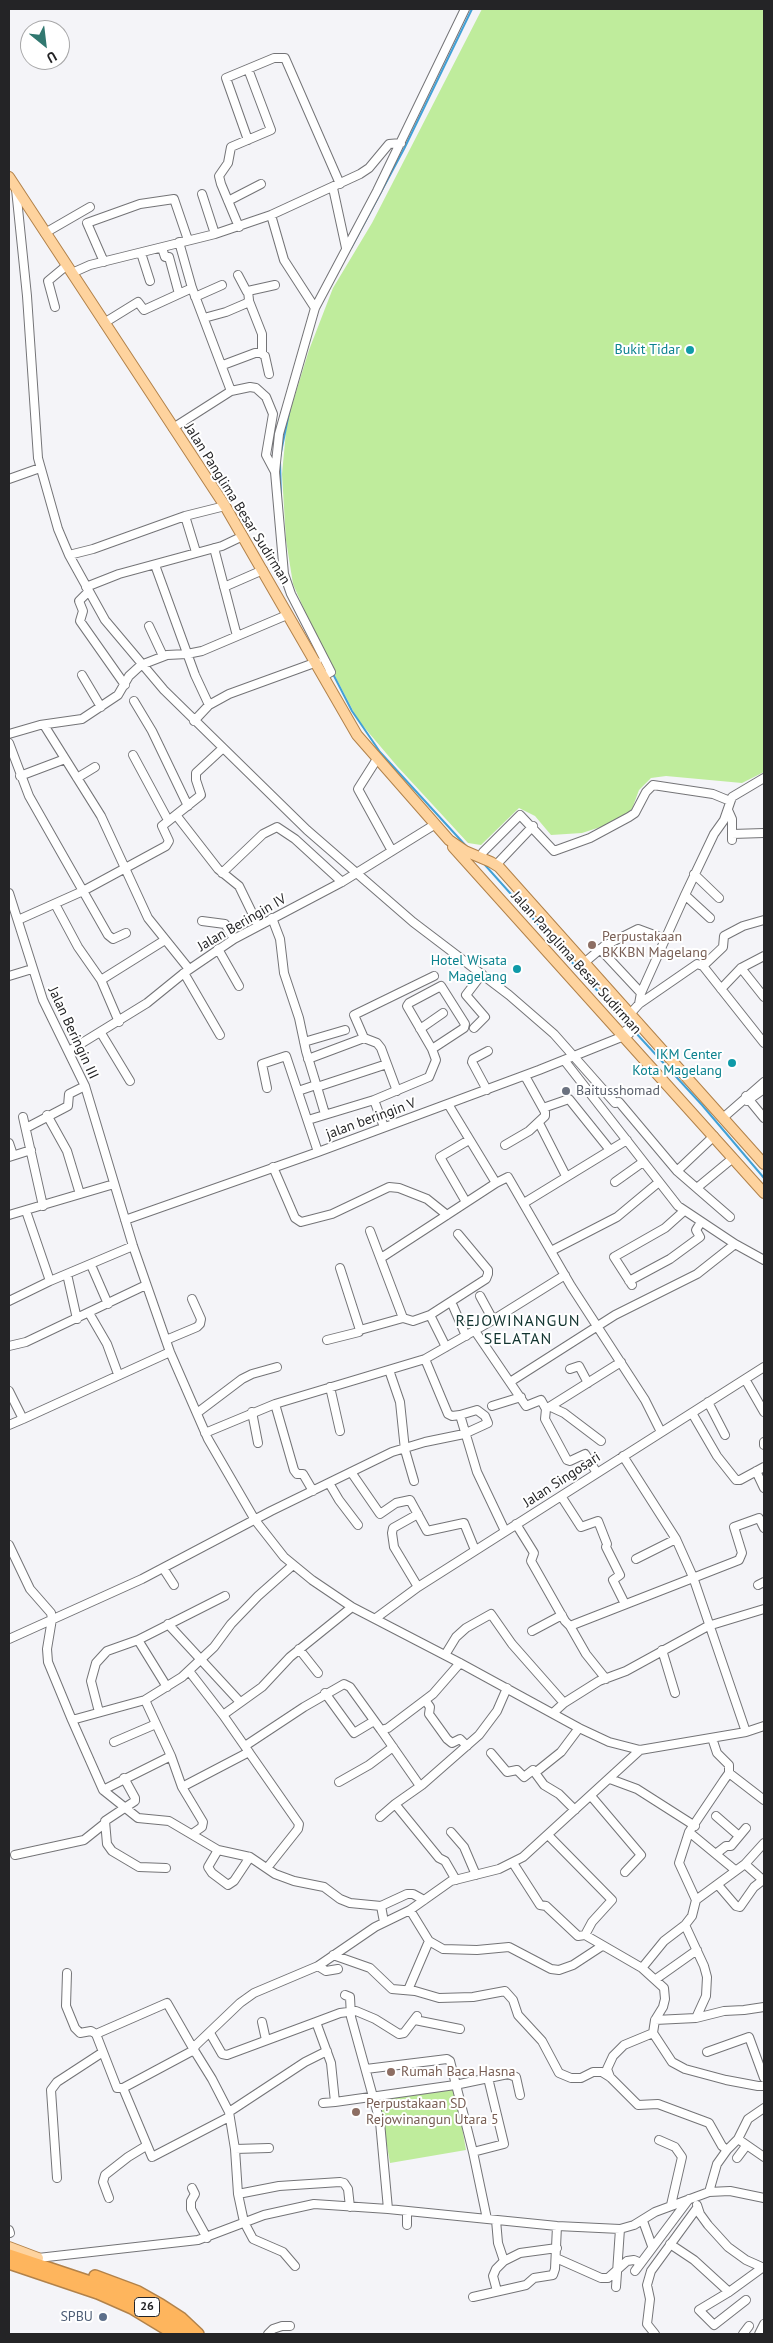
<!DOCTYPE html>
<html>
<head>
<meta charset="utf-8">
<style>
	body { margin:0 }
	#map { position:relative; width:773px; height:2343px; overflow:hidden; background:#f4f4f8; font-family:"PT Sans",sans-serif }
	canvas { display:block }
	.frame { position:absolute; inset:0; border:10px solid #242426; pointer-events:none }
	.north { position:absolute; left:20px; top:20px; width:50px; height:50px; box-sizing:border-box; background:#fff; border:1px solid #a7a7a8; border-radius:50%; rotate:151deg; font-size:14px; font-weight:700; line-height:20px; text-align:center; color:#242426 }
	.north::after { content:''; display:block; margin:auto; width:18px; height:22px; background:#317870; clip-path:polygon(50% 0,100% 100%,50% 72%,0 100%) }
</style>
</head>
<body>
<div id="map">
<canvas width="773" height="2343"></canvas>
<div class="frame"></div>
<div class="north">U</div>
</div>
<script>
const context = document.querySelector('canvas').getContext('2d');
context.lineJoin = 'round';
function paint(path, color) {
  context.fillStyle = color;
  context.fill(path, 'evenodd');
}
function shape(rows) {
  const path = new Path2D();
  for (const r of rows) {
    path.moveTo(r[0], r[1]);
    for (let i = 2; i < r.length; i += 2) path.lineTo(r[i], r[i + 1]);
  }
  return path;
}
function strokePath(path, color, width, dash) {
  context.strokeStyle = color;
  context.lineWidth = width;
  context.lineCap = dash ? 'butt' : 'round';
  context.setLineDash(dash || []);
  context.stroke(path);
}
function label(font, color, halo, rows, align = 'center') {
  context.font = font + ' "PT Sans",sans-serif';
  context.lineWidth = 4;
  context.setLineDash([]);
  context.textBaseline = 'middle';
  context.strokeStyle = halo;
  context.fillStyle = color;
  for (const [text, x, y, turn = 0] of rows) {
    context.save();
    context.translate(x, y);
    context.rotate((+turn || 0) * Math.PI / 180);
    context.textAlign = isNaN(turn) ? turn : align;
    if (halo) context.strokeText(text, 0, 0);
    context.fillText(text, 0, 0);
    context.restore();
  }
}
const green = shape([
	[482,9,764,9,764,772,742,783,666,776,651,778,639,790,632,809,622,820,582,833,551,835,535,816,519,808,481,845,468,843,397,766,358,720,323,653,293,584,286,540,282,474,287,421,309,350,333,288,372,223],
	[455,2086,466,2150,390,2163,379,2100]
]);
const stream = shape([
	[351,248,404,149,472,9],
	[280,457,290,408],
	[280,462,281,497],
	[333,674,352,711,380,752,467,847],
	[485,865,628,1025],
	[635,1032,702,1105,764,1178]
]);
const minor = shape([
	[248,140,226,78,274,58,285,58,340,184],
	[333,188,346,248],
	[16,189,27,296,38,458,58,529,69,555,105,620,164,690,307,830,413,922,509,995,554,1034,615,1103,619,1102,677,1171],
	[202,194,215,234],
	[228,201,261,184],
	[271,215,284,260,315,308],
	[239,227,221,184,219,176,228,163,231,147,271,130,248,69],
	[45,233,90,207],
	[179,242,192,288,231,391],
	[162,248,165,257,169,257,179,294],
	[141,253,150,281],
	[104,262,87,223,140,204,174,199,188,240],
	[72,273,90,265,215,234,271,215,360,174,369,168,389,144,401,143],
	[238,275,247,292],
	[195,297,222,285],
	[249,301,262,334,262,353],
	[55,307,48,281,66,266],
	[204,318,226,312,247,303,249,300,248,291,275,285],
	[104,323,138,302,144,310,192,288],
	[223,365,255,353,261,353,265,356,269,374],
	[173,428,231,391,250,387,256,388,266,397,273,414,266,455,275,472],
	[9,479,40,468],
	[214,548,237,636],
	[196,552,185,516,225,506],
	[69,555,93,549,185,516],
	[155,565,195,675,209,705],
	[86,587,119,574,222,546,243,536],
	[224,587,263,570],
	[88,592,79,601,83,611,80,621,125,685],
	[149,626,163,656],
	[82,675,101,707],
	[324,676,331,672,291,594,284,574,275,472,279,434,315,308,377,191,465,9],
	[134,701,152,731,188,806],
	[194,721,209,705,229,694,317,662],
	[44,725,101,816,148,918,189,969],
	[9,734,40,725,82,719,118,695,129,676,141,665,167,655,187,654,202,651,287,615],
	[9,743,29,796,108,935,113,939,126,933],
	[133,755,168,820],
	[377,759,358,789,392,851],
	[20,776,65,759],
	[77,778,95,767],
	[728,810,732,819,732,840],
	[176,815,218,869,239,886,258,925],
	[732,834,764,833],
	[481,858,483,852,520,815,554,851,590,838,629,817,635,813,646,792,653,785,713,794,730,801],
	[496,865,533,826],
	[222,873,263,834,277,827,295,839,342,882],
	[694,874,719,898],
	[9,893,43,1000,85,1086,133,1246,170,1352,208,1439,255,1520,284,1557,312,1580,352,1607,460,1663,579,1728,609,1742,640,1750,746,1732,764,1726],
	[685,895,710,918],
	[55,904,78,947,101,980,165,940],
	[272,918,280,939,284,973,299,1018,306,1051,317,1087,387,1064],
	[18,920,83,891,166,846,169,841,162,826,201,795,196,780,196,773,223,748],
	[202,921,225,924,234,939],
	[218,949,239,986],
	[600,949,641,993],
	[584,963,604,946,638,929,665,939],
	[703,966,723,947,724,936,743,926,764,920],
	[741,968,764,997],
	[184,973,220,1035],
	[9,976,32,969],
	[101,980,119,1022],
	[721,989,741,968,764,956],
	[639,1004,641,993,685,895,714,834,724,820,732,797,764,778],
	[630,1014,639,1004,697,964,703,966,764,1043],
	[474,1028,485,1017,466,995,482,974],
	[420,1029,443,1013],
	[101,1033,130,1081],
	[304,1042,345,1030],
	[69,1051,147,1003,184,973,234,939,342,882,434,825],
	[308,1059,364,1038],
	[564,1060,678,1206,735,1244,764,1260],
	[317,1087,325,1114],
	[267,1088,262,1064,286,1056,318,1152],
	[487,1090,472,1062,473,1059,488,1051],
	[298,1091,316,1085],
	[397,1091,381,1048,377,1043,364,1038,354,1015,434,976],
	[746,1096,764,1118],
	[374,1100,429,1077,436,1060,432,1049,464,1028,465,1024,441,986,409,1003,407,1006,432,1049],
	[747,1101,764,1089],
	[448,1104,496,1183],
	[543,1108,569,1099,610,1150],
	[47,1115,67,1151,80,1194],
	[23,1117,43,1206],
	[724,1117,764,1082],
	[308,1120,374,1100,384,1127],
	[539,1123,566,1176],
	[26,1128,68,1106,69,1094,85,1086],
	[714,1136,677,1171,730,1217],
	[9,1143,13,1155],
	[505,1145,529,1131,545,1116,545,1112,525,1076],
	[9,1157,31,1150],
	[273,1167,295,1218,301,1222,332,1214,389,1187,399,1188,427,1199,447,1215],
	[615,1182,643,1162],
	[698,1187,733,1158],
	[466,1202,440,1157,469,1140],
	[524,1203,627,1140],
	[9,1215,114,1184],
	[125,1220,318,1152,539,1070,629,1034,638,1022,625,1031,624,1035],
	[370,1231,403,1318],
	[551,1251,617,1217,659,1182],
	[381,1258,496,1183,508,1177,571,1286,645,1400,661,1432],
	[91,1265,108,1304],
	[340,1268,360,1330],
	[67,1274,77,1319],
	[50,1281,133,1246],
	[629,1281,670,1259,700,1237,696,1230,701,1222],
	[632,1285,614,1257,665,1228,684,1211],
	[480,1296,493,1320],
	[9,1301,50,1281,26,1211],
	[453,1306,466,1336],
	[89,1313,107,1344,118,1374],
	[430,1315,486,1279,488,1274,488,1270,458,1234],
	[475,1331,526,1406,541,1400,546,1409,545,1419,567,1460,570,1461,585,1454,597,1473],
	[166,1340,197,1327,200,1324,201,1319,192,1299],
	[327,1340,359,1332,360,1330,403,1318,413,1321,430,1315,446,1347],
	[9,1346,26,1342,146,1285],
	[425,1359,448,1414,452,1416,460,1415,477,1472,505,1531],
	[570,1369,579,1366,588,1383],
	[389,1370,400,1402,405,1450,414,1481],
	[745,1379,764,1412],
	[510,1382,615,1315,697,1274,735,1244],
	[330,1387,340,1431],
	[9,1391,23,1419,170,1352],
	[708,1402,725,1435],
	[275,1404,294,1470,297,1474,303,1474,313,1491],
	[492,1406,521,1397],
	[551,1407,564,1413,601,1441],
	[546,1409,621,1362],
	[252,1412,258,1443],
	[197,1413,242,1379,252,1374,277,1367],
	[692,1413,717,1456,736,1480,740,1480,764,1467],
	[9,1425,23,1419],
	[205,1433,275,1404,425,1359,493,1320,565,1275],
	[764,1442,764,1445],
	[623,1456,676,1539,693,1577,746,1732],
	[756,1471,764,1488],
	[351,1472,380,1514,396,1503,410,1500,427,1531,464,1523,475,1550],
	[329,1483,339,1500,358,1525],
	[561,1496,581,1527,598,1521,607,1544,606,1547,620,1575,613,1580,625,1604],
	[516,1524,534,1553,531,1561,565,1621,570,1626,586,1654,606,1679],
	[9,1545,30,1589,51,1613,52,1619,47,1649,48,1662,72,1720,145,1700,182,1677,214,1647,231,1624,258,1596,293,1565],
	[636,1559,676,1539],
	[163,1568,174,1585],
	[758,1585,764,1582],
	[418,1587,394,1547,392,1533,393,1528,418,1514],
	[376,1618,418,1587,764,1367],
	[168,1624,240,1702],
	[570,1626,739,1560,742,1553,734,1527,759,1518,764,1528],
	[532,1631,562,1615],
	[9,1639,142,1579,271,1511,392,1452,425,1442,464,1434,488,1423,485,1416,477,1410,460,1415],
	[299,1649,318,1673],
	[662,1650,675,1693],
	[445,1655,456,1637,466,1628,491,1614,512,1644,564,1703],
	[189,1671,223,1715,299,1824,298,1829,267,1868],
	[167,1687,138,1640,225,1596],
	[325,1693,354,1733,374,1721],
	[145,1700,171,1756,182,1787],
	[425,1700,430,1707,429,1714,447,1739,452,1743,460,1739,467,1746],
	[99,1712,91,1681,96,1663,107,1651,138,1640],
	[553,1713,564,1703,599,1681,626,1671,708,1626,764,1609],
	[223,1715,262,1687,290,1657,352,1607],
	[72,1720,103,1790,138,1818,169,1821,218,1850,250,1857,275,1874,294,1881,324,1887,340,1899,350,1903,381,1906,384,1922],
	[381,1730,420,1786],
	[712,1738,717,1753,729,1765,729,1773],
	[114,1742,156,1724],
	[245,1746,304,1707,344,1684,350,1687,381,1730,388,1728,433,1694,460,1663],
	[491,1753,507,1772,517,1770,524,1777,533,1770,544,1785,559,1794,575,1810],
	[536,1772,561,1752,579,1728],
	[124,1778,135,1798,135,1801,105,1821,107,1844,112,1851,139,1867,166,1868],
	[610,1779,637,1789,695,1826],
	[339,1782,369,1765,393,1747],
	[103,1790,171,1756],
	[591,1796,641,1855,625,1872],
	[716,1816,739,1836],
	[380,1817,395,1804],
	[451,1832,464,1847,476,1875],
	[689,1832,735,1870],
	[192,1834,202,1827,203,1822,182,1787,249,1752],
	[548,1835,612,1900,592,1922,585,1935,642,1968,664,1941,685,1925,692,1916,696,1900,679,1863,689,1832,724,1780,729,1773,764,1800],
	[218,1850,208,1867,212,1873,228,1885,234,1881,250,1857],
	[717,1853,726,1846,731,1846,746,1828],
	[15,1855,84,1840,104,1824],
	[513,1863,540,1905,546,1906,578,1936,585,1935],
	[745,1864,764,1881],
	[456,1880,445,1861,439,1858,395,1804,422,1785,479,1735,497,1711,507,1688],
	[718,1885,736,1906,740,1907,754,1887,763,1880],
	[696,1900,745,1864,764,1843],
	[381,1906,407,1894,413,1894,424,1900],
	[410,1910,429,1941,443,1949,477,1950,509,1947,551,1969,559,1970,573,1965,602,1946],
	[333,1955,370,1968,392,1989,415,1991,439,1998,473,1997,505,1991,513,2000,518,2015,542,2041,559,2073,571,2078,581,2078,593,2072,602,2072,610,2077,638,2105,658,2104,709,2123,722,2146,727,2150,738,2139,748,2119,764,2108],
	[318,1966,326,1971,338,1969],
	[642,1968,664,1988,665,1999,663,2007,655,2020,653,2033,672,2062,685,2069,726,2080,758,2086,764,2086],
	[67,1973,66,2006,75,2028,80,2033,91,2031,96,2034,117,2088,123,2088,194,2050,167,2003,96,2034],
	[656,1979,697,1950],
	[408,1990,429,1941],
	[345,1995,350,1997,351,2017,380,2122,388,2209],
	[696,2018,724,2011,744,2010,764,2007],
	[415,2020,460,2029],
	[655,2020,696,2018,706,1996,707,1977,704,1966,685,1925],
	[262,2022,266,2040],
	[316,2022,340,2013,356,2011,375,2019,399,2034,404,2033,417,2016],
	[210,2033,222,2054,227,2055,316,2022,331,2063,335,2102,455,2085,508,2074,516,2077,520,2095],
	[707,2052,749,2037,764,2078],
	[366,2069,447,2059,450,2061,473,2152,487,2219],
	[610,2077,607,2069,613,2056,624,2045,653,2033],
	[123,2088,152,2157,229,2117],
	[323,2103,335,2102],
	[229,2112,305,2062,327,2051],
	[738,2139,764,2157],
	[659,2140,675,2147,682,2157,671,2205],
	[235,2149,269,2148],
	[473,2152,504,2144,488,2078],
	[737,2158,746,2146],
	[57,2178,51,2090,57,2082,103,2052],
	[192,2188,195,2194,191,2201,191,2209,207,2238],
	[709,2192,717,2164,727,2150],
	[238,2194,279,2186,340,2182,344,2183,348,2189,350,2207],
	[109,2198,103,2182,105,2175,128,2157,146,2146],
	[697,2205,700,2214,708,2225,728,2247,746,2260,764,2268],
	[407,2211,407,2225],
	[496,2220,498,2243,504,2261],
	[643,2221,652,2246],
	[9,2230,10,2233],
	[670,2244,694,2260,729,2292],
	[38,2258,198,2240,264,2215,314,2204,388,2209,557,2226,620,2229,634,2225,655,2212,709,2192,730,2191,764,2198],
	[556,2258,601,2278,608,2278,627,2261,634,2260,641,2263],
	[295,2266,283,2252,253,2239,244,2222,238,2194,235,2149,229,2112,212,2079,194,2050,195,2046,240,2003,254,1993,318,1966,375,1927,410,1910,451,1881,499,1869,523,1857,640,1750],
	[635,2271,689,2199],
	[616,2287,620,2229],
	[497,2291,493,2276,496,2269,504,2261,520,2253,557,2248],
	[473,2297,526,2285,534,2278,553,2275,555,2269,557,2226],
	[746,2300,714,2325,699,2310,729,2292,762,2268],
	[268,2334,273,2329,282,2326,290,2326],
	[655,2334,647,2324,650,2299,647,2285,651,2271,697,2208],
	[743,2334,749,2326],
	[759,2334,764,2324]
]);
const major = shape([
	[9,177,225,506,357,735,449,840,465,851,491,862,499,867,764,1164],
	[453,847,764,1193],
	[9,2247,38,2258]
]);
const highway = shape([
	[9,2255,102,2286,137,2302,168,2319,189,2334],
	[9,2263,98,2293,132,2308,175,2334],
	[95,2276,138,2292,161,2305,181,2318,198,2334]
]);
const markers = [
	[690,350,5,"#0f9aa8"],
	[592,945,5,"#8d6e63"],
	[517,969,5,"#0f9aa8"],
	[732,1063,5,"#0f9aa8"],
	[566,1091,5,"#6b7280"],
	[391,2072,5,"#8d6e63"],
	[356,2112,5,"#8d6e63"],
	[103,2317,5,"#5c6f8a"]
];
const shields = [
	[147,2307,25]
];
const shieldNames = [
	["26",147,2307]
];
const cultureNames = [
	["Bukit Tidar",680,350],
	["Hotel Wisata",507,961],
	["Magelang",507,977],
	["IKM Center",722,1055],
	["Kota Magelang",722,1071]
];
const streetNames = [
	["Jalan Panglima Besar Sudirman",237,504,58],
	["Jalan Beringin IV",242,923,-30],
	["Jalan Panglima Besar Sudirman",576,963,48],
	["Jalan Beringin III",73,1033,65],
	["jalan beringin V",371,1119,-20],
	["Jalan Singosari",562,1480,-33]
];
const educationNames = [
	["Perpustakaan",602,937],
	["BKKBN Magelang",602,953],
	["Rumah Baca Hasna",401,2072],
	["Perpustakaan SD",366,2104],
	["Rejowinangun Utara 5",366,2120]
];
const worshipNames = [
	["Baitusshomad",576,1091]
];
const serviceNames = [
	["SPBU",93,2317]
];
const quarterNames = [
	["REJOWINANGUN",518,1321],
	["SELATAN",518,1339]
];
paint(green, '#bfec9c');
strokePath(stream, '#42a1d6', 2);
strokePath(minor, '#747477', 10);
strokePath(major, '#b2824a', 12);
strokePath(highway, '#b2824a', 14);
strokePath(minor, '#fff', 8);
strokePath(major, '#fed39e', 10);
strokePath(highway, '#feb55d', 11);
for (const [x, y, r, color] of markers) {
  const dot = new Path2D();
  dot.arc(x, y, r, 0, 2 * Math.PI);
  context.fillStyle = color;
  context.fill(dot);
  strokePath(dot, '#fff', 2);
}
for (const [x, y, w] of shields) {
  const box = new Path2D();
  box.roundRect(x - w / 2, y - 9.5, w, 19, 4);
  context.fillStyle = '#fff';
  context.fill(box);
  strokePath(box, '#242426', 1);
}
label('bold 12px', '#242426', null, shieldNames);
label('14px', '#0d838f', '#fff', cultureNames, 'right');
label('14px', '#242426', '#fff', streetNames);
label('14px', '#785e54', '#fff', educationNames, 'left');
label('14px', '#5b616d', '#fff', worshipNames, 'left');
label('14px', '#4e5e75', '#fff', serviceNames, 'right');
context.letterSpacing = '1px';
label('16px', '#123430', '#fff', quarterNames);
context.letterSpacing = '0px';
</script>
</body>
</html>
